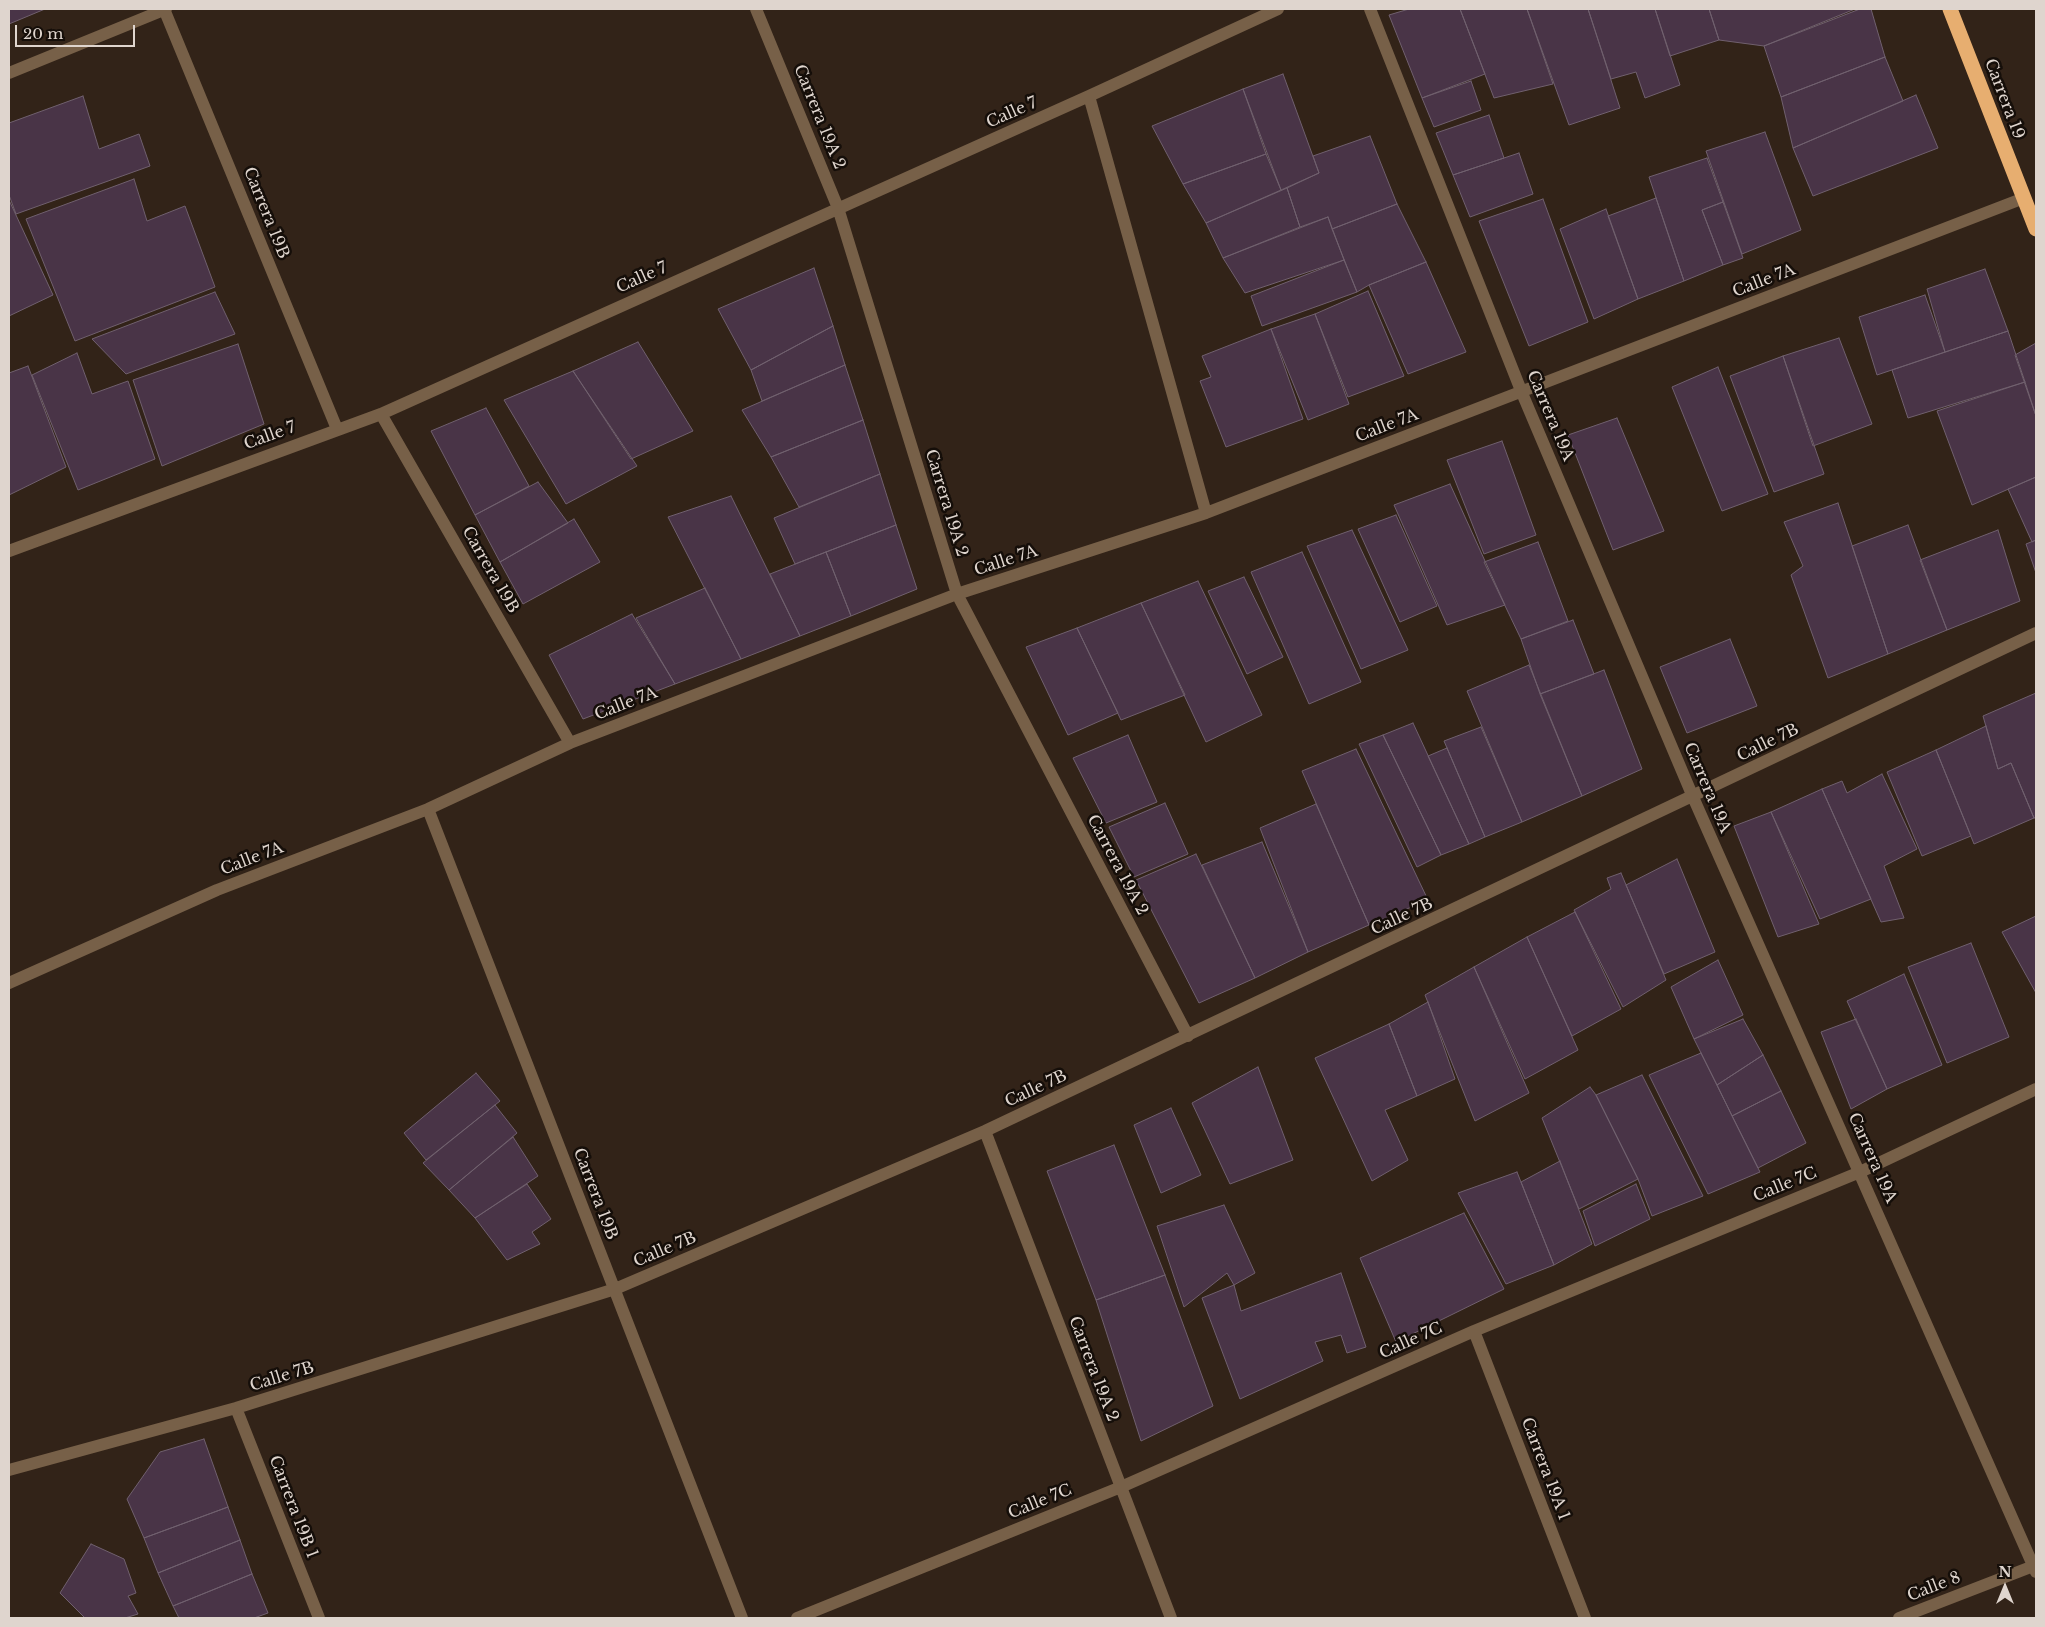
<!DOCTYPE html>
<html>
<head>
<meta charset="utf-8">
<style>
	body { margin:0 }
	#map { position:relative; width:2045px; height:1627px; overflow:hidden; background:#322318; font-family:"Libre Baskerville",serif }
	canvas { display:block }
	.frame { position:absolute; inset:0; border:10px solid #dfd5ce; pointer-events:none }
	.north { position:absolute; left:1980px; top:1562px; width:50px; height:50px; -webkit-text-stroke:4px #150e09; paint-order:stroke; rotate:0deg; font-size:14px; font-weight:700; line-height:20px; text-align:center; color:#dfd5ce }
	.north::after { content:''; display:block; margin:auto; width:18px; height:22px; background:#dfd5ce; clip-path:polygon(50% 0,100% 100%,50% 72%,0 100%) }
	.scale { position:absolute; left:15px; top:25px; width:120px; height:22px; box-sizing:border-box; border:2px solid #dfd5ce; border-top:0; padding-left:6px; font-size:15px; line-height:18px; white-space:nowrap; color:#dfd5ce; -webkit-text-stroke:4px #150e09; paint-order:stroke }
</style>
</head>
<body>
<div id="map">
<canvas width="2045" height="1627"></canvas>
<div class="frame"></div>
<div class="north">N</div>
<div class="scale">20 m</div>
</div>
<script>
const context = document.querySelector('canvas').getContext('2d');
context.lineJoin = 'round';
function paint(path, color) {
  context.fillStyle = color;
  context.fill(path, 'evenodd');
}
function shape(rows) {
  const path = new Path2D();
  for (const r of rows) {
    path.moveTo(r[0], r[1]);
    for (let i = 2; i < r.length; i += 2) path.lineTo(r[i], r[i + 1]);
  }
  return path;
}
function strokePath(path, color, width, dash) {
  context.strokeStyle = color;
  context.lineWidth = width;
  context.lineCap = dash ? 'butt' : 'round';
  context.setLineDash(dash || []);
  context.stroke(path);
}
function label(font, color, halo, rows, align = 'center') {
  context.font = font + ' "Libre Baskerville",serif';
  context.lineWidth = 5;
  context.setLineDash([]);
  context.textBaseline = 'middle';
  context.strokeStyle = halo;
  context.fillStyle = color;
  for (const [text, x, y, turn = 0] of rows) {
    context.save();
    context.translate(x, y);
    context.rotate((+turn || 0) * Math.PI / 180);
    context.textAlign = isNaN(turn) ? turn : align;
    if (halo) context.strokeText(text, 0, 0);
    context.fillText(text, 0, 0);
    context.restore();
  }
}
const building = shape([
	[9,9,45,9,9,24,9,9],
	[1409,9,1460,9,1485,74,1422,98,1389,15,1409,9],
	[1460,9,1527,9,1553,84,1494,98,1460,9],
	[1527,9,1588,9,1620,108,1569,125,1527,9],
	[1588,9,1655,9,1680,85,1645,98,1636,72,1611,79,1588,9],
	[1655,9,1709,9,1719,40,1670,56,1655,9],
	[1709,9,1855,9,1764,46,1719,40,1709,9],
	[1860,9,1871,9,1885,57,1781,97,1764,46,1860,9],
	[1885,57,1903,101,1793,148,1781,97,1885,57],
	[1283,74,1319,173,1281,190,1243,89,1283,74],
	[1471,81,1481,110,1434,127,1422,98,1471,81],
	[1243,89,1266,154,1183,184,1152,126,1243,89],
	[1916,95,1938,148,1813,196,1793,148,1916,95],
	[83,96,99,149,139,134,150,166,16,214,9,195,9,123,83,96],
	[1489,115,1504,158,1453,175,1436,133,1489,115],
	[1765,132,1801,230,1742,254,1706,151,1765,132],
	[1370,136,1397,204,1332,229,1328,217,1300,227,1287,188,1319,173,1313,156,1370,136],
	[1519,153,1533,194,1470,217,1453,175,1519,153],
	[1266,154,1281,190,1206,223,1183,184,1266,154],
	[1707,158,1723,202,1702,210,1723,265,1684,281,1649,177,1707,158],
	[134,179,147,221,185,206,215,287,75,341,26,219,134,179],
	[1287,188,1300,227,1223,258,1206,223,1287,188],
	[1656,198,1684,281,1638,299,1608,216,1656,198],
	[1543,199,1588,322,1529,346,1479,221,1543,199],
	[9,200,53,295,9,316,9,200],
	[1723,202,1743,258,1723,265,1702,210,1723,202],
	[1397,204,1426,262,1369,285,1357,292,1332,229,1397,204],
	[1606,209,1638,299,1594,319,1560,229,1606,209],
	[1328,217,1344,260,1245,293,1223,258,1328,217],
	[1344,260,1357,292,1262,326,1251,296,1344,260],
	[1426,262,1466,352,1408,374,1369,285,1426,262],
	[814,268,833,326,751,370,718,309,814,268],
	[1985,269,2008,331,1945,352,1927,289,1985,269],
	[1368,291,1404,376,1348,397,1315,314,1368,291],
	[215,292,235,334,126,374,92,339,215,292],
	[1925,295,1945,352,1877,375,1859,317,1925,295],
	[1315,314,1349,404,1308,420,1271,329,1315,314],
	[833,326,845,365,762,401,751,370,833,326],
	[1271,329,1303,419,1226,447,1200,381,1211,377,1202,356,1271,329],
	[2008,331,2025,382,1908,418,1892,370,2008,331],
	[1839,338,1872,424,1813,446,1783,356,1839,338],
	[638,342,693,431,631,459,573,371,638,342],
	[2036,343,2036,416,2015,355,2036,343],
	[238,344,264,424,162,466,133,380,238,344],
	[77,353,92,394,128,381,155,459,78,490,32,375,77,353],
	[1783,356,1824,474,1774,492,1730,376,1783,356],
	[845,365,863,420,771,457,742,410,845,365],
	[28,366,66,467,9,495,9,373,28,366],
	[1718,367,1768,494,1722,511,1672,387,1718,367],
	[573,371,637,466,566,504,504,400,573,371],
	[2025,382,2036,416,2036,477,1972,505,1937,411,2025,382],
	[486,408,529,486,475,515,431,431,486,408],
	[1617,418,1664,531,1613,550,1568,435,1617,418],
	[863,420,880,474,799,507,771,457,863,420],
	[1502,441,1536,535,1484,554,1447,460,1502,441],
	[880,474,896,525,795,564,774,518,880,474],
	[2036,477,2036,540,2032,542,2008,489,2036,477],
	[538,482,568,523,500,562,475,515,538,482],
	[1450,484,1505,605,1447,625,1394,505,1450,484],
	[731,496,800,636,741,659,668,517,731,496],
	[1838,503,1888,654,1828,678,1791,575,1803,566,1784,522,1838,503],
	[1396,515,1437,606,1400,622,1358,529,1396,515],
	[574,519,600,562,523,604,500,562,574,519],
	[896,525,917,589,851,616,826,552,896,525],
	[1908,525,1947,630,1888,654,1852,546,1908,525],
	[1352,530,1408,650,1361,669,1307,546,1352,530],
	[1998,530,2020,601,1947,630,1920,560,1998,530],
	[2036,540,2036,573,2026,544,2036,540],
	[1538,542,1568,621,1521,639,1484,562,1538,542],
	[826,552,851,616,800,636,770,574,826,552],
	[1302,552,1361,682,1309,704,1251,572,1302,552],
	[1244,577,1283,657,1247,674,1208,591,1244,577],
	[1198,581,1262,715,1206,742,1141,603,1198,581],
	[705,588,741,659,675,684,636,618,705,588],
	[1141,603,1185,695,1121,720,1077,628,1141,603],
	[632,614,675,684,583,719,549,655,632,614],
	[1573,620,1594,674,1540,694,1521,639,1573,620],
	[1077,628,1118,713,1068,735,1026,647,1077,628],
	[1730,639,1757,706,1687,733,1660,667,1730,639],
	[1529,665,1582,796,1522,822,1467,691,1529,665],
	[1604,670,1642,769,1582,796,1540,694,1604,670],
	[2036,693,2036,818,2034,818,2011,763,1998,769,1983,716,2036,693],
	[1413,723,1469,844,1441,855,1383,735,1413,723],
	[1986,726,1998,769,2011,763,2034,818,1974,844,1936,750,1986,726],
	[1481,727,1522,822,1485,837,1444,741,1481,727],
	[1128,735,1157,802,1106,823,1073,758,1128,735],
	[1383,735,1441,855,1417,867,1359,744,1383,735],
	[1447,748,1485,837,1469,844,1428,756,1447,748],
	[1356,749,1428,900,1369,925,1302,771,1356,749],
	[1936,750,1971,836,1922,856,1887,772,1936,750],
	[1882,774,1917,849,1884,866,1904,918,1881,922,1822,789,1842,781,1847,793,1882,774],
	[1822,789,1871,899,1820,919,1771,812,1822,789],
	[1165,803,1188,854,1134,877,1109,827,1165,803],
	[1316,804,1369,925,1308,952,1260,828,1316,804],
	[1771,812,1819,924,1778,937,1734,826,1771,812],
	[1262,842,1308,952,1255,978,1202,865,1262,842],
	[1196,854,1255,978,1199,1003,1136,880,1196,854],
	[1677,859,1715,952,1664,974,1626,885,1677,859],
	[1621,873,1666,980,1623,1007,1574,910,1611,889,1607,878,1621,873],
	[1575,912,1621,1009,1572,1036,1527,937,1575,912],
	[2036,916,2036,993,2002,932,2036,916],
	[1527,937,1578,1050,1525,1079,1474,967,1527,937],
	[1971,943,2009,1037,1947,1063,1908,967,1971,943],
	[1718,960,1743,1015,1694,1039,1671,987,1718,960],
	[1474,967,1529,1093,1475,1121,1425,995,1474,967],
	[1904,974,1942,1065,1887,1089,1847,1001,1904,974],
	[1428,1002,1455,1079,1417,1096,1389,1024,1428,1002],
	[1743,1019,1763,1055,1717,1085,1694,1039,1743,1019],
	[1856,1019,1887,1089,1851,1109,1821,1032,1856,1019],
	[1389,1024,1417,1096,1385,1110,1408,1160,1372,1181,1315,1058,1389,1024],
	[1701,1053,1760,1172,1708,1194,1649,1075,1701,1053],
	[1763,1055,1781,1091,1732,1116,1717,1085,1763,1055],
	[1258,1067,1293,1160,1230,1184,1192,1103,1258,1067],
	[476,1073,500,1101,426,1160,404,1133,476,1073],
	[1642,1075,1703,1196,1652,1216,1638,1179,1596,1095,1642,1075],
	[1590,1087,1596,1095,1638,1179,1579,1209,1542,1118,1590,1087],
	[1781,1091,1806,1143,1758,1168,1732,1116,1781,1091],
	[495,1105,517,1133,449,1190,423,1163,495,1105],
	[1171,1108,1201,1175,1161,1193,1134,1125,1171,1108],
	[513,1137,538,1176,475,1218,449,1190,513,1137],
	[1114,1145,1165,1275,1096,1300,1047,1171,1114,1145],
	[1560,1161,1592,1244,1554,1265,1521,1182,1560,1161],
	[1517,1172,1554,1265,1506,1284,1458,1193,1517,1172],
	[527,1184,551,1219,532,1232,540,1244,507,1260,475,1218,527,1184],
	[1636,1184,1650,1219,1595,1246,1583,1211,1636,1184],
	[1224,1205,1255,1273,1234,1285,1227,1273,1184,1307,1157,1226,1224,1205],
	[1464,1213,1504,1289,1396,1342,1360,1258,1464,1213],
	[1341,1273,1366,1347,1347,1353,1341,1335,1315,1342,1323,1361,1240,1399,1202,1298,1234,1285,1241,1311,1341,1273],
	[1165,1275,1213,1406,1141,1441,1096,1300,1165,1275],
	[204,1439,228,1507,144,1538,127,1499,160,1452,204,1439],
	[228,1507,240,1540,158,1573,144,1538,228,1507],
	[240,1540,252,1574,173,1606,158,1573,240,1540],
	[91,1544,124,1559,136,1593,128,1596,138,1614,125,1618,85,1618,60,1593,91,1544],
	[252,1574,268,1613,254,1618,179,1618,173,1606,252,1574]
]);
const minor = shape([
	[164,9,337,429],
	[756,9,838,208,957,594,1188,1036],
	[1370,9,1522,393,1693,797,2036,1572],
	[9,73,166,9],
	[1089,96,1206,513],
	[381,414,570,743],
	[9,551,381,414,1089,96,1278,9],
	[428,809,742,1618],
	[9,983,217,890,428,809,570,743,957,594,1206,513,2024,198],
	[985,1131,1171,1618],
	[1474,1331,1585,1618],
	[236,1408,319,1618],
	[9,1470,236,1408,615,1289,985,1131,2036,633],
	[797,1618,1121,1487,1474,1331,1860,1172,2036,1089],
	[1899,1618,2036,1565]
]);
const highway = shape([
	[1950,9,2036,229]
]);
const streetNames = [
	["Carrera 19",2004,99,69],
	["Calle 7",1012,113,-24],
	["Carrera 19A 2",819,117,68],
	["Carrera 19B",266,213,68],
	["Calle 7",642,278,-24],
	["Calle 7A",1764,281,-21],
	["Carrera 19A",1550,416,67],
	["Calle 7A",1387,426,-21],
	["Calle 7",270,436,-20],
	["Carrera 19A 2",946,503,73],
	["Calle 7A",1006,561,-18],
	["Carrera 19B",490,570,60],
	["Calle 7A",626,704,-21],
	["Calle 7B",1768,743,-26],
	["Carrera 19A",1707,788,67],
	["Calle 7A",252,859,-21],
	["Carrera 19A 2",1117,865,62],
	["Calle 7B",1402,917,-25],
	["Calle 7B",1036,1089,-25],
	["Carrera 19A",1872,1158,66],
	["Calle 7C",1785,1185,-22],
	["Carrera 19B",595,1194,69],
	["Calle 7B",665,1250,-23],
	["Calle 7C",1411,1341,-24],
	["Carrera 19A 2",1093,1369,69],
	["Calle 7B",282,1377,-17],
	["Carrera 19A 1",1545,1469,69],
	["Calle 7C",1040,1502,-22],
	["Carrera 19B 1",293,1507,69],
	["Calle 8",1934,1587,-21]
];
paint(building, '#493447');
strokePath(building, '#70606e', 1);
strokePath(minor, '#776048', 12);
strokePath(highway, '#e7ae70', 15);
label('16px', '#dfd5ce', '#150e09', streetNames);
</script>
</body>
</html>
